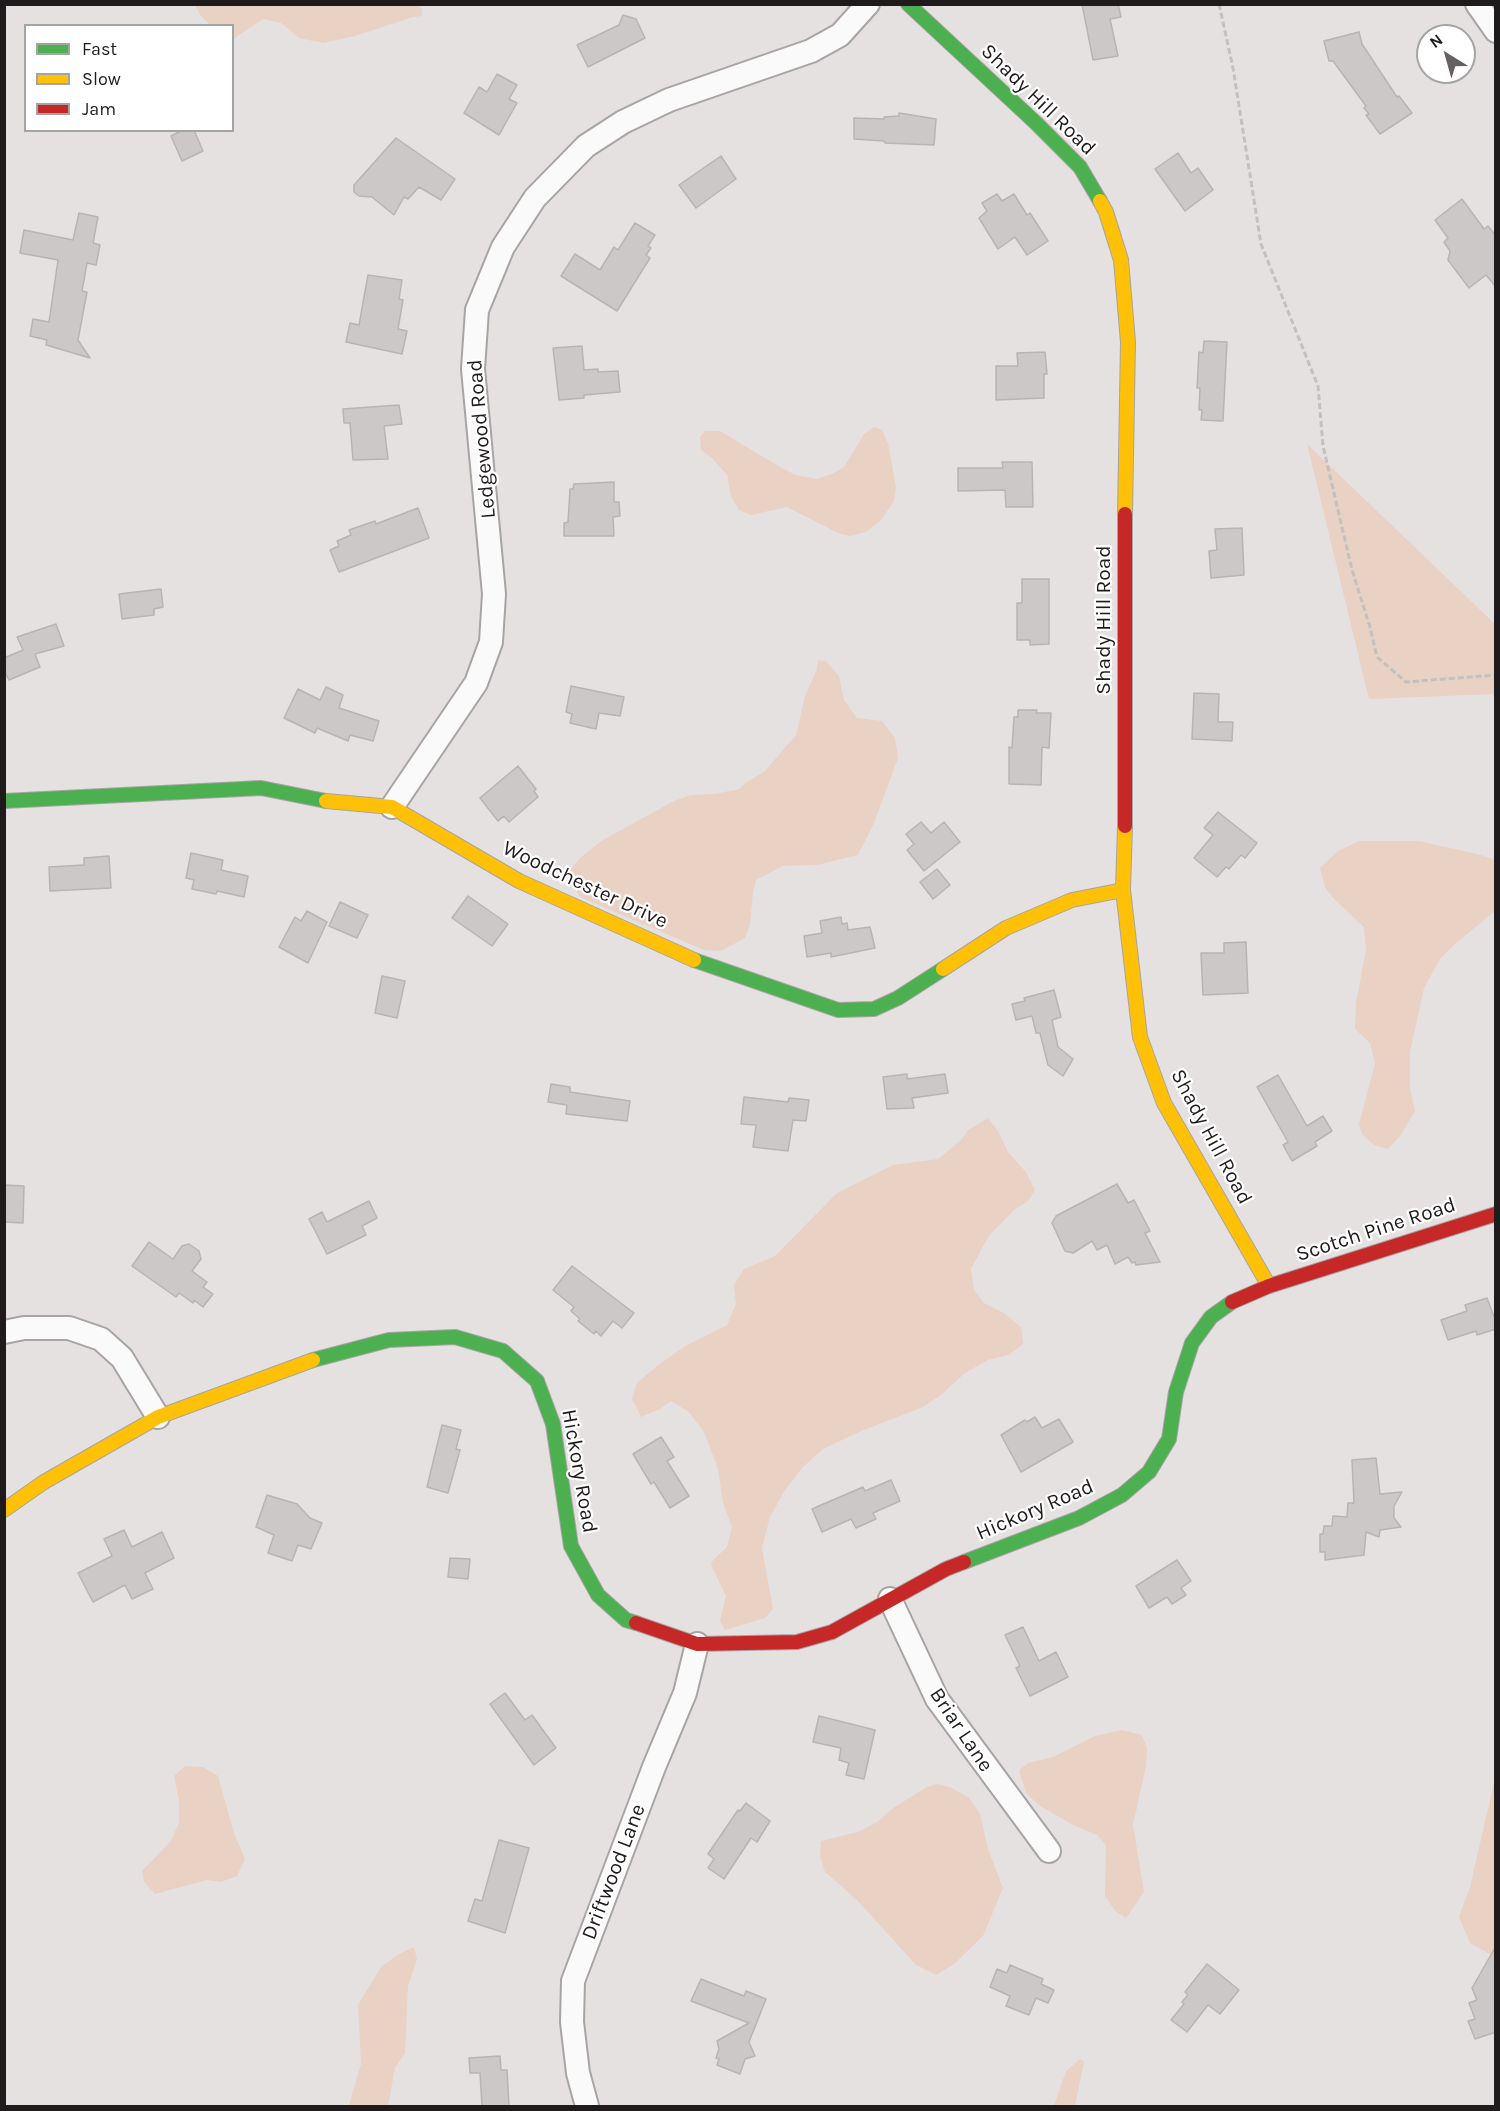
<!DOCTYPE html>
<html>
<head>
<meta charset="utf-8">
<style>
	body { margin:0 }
	#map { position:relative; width:1500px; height:2111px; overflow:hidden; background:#e6e1e1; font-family:Karla,sans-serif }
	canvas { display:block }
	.frame { position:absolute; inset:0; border:6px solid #1f1b1c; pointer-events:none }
	.legend { position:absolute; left:24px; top:24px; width:210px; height:108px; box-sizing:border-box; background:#fff; border:2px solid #a5a4a4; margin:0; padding:8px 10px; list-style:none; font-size:18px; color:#1f1b1c }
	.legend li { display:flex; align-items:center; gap:12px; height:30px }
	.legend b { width:30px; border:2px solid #a5a4a4 }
	.north { position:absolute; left:1416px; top:24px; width:60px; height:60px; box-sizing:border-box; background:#fff; border:2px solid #a5a4a4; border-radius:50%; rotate:323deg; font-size:16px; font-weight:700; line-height:24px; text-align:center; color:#1f1b1c }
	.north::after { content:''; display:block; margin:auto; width:21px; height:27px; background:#656061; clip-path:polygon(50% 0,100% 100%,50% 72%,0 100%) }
</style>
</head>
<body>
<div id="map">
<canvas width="1500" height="2111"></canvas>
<div class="frame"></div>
<ul class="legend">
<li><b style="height:8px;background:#4caf50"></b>Fast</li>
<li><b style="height:8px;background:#ffc107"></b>Slow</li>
<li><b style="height:8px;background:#c62828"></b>Jam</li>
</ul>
<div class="north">N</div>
</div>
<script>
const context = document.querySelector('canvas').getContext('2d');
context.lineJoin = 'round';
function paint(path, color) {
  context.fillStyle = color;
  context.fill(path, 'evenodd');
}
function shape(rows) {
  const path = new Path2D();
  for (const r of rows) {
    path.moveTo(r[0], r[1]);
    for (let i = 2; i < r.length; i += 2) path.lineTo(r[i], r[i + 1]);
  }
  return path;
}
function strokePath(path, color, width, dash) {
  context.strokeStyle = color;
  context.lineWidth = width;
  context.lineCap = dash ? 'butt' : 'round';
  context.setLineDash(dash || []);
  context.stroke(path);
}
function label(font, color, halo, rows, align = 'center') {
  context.font = font + ' Karla,sans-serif';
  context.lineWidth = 4.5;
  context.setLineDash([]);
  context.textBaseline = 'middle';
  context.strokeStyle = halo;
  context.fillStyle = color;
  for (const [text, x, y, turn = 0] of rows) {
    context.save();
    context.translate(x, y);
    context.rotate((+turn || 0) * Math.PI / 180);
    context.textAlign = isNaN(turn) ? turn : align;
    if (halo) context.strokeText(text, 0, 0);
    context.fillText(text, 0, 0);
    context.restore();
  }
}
const green = shape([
	[195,5,418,5,422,9,422,16,413,17,355,36,323,43,299,38,281,23,263,19,233,39,232,26,210,25,200,15],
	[874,427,882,430,888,443,896,487,894,501,881,520,866,532,850,536,838,533,787,507,751,515,739,510,731,497,727,475,712,458,701,450,700,437,705,431,720,431,780,467,796,475,817,479,834,473,844,467,864,434],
	[1307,444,1495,624,1495,694,1369,699],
	[818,660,826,661,839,676,844,700,857,718,882,721,895,738,898,758,874,823,858,855,817,865,783,866,756,880,753,892,750,925,745,938,721,951,704,950,580,897,568,872,580,858,601,841,674,801,691,795,715,794,739,789,745,783,764,772,796,735,805,696,817,669],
	[1359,841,1419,841,1481,855,1495,860,1495,911,1455,944,1440,959,1424,988,1410,1052,1410,1089,1415,1111,1400,1136,1388,1149,1374,1145,1362,1134,1359,1125,1375,1063,1370,1043,1355,1029,1356,1003,1366,950,1364,927,1334,899,1325,887,1320,868,1338,851],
	[988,1118,998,1131,1008,1152,1026,1172,1035,1190,1028,1201,1014,1210,988,1237,971,1269,974,1290,984,1303,1004,1313,1021,1327,1023,1344,1009,1355,988,1360,965,1373,941,1395,923,1407,859,1432,823,1449,802,1468,785,1490,770,1517,762,1548,773,1609,765,1618,725,1630,720,1621,726,1596,711,1565,713,1560,727,1547,732,1527,723,1503,718,1469,704,1432,689,1412,671,1401,660,1409,641,1417,632,1399,637,1383,658,1365,687,1345,727,1325,736,1304,734,1285,744,1269,775,1256,837,1193,893,1165,938,1159,961,1140,968,1130],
	[1122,1730,1142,1735,1147,1748,1146,1766,1133,1825,1144,1892,1126,1918,1115,1911,1105,1896,1106,1845,1097,1835,1073,1825,1040,1806,1026,1793,1019,1770,1028,1763,1053,1757,1095,1736],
	[185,1766,203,1767,218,1776,234,1833,245,1859,237,1876,221,1882,207,1880,155,1894,144,1882,142,1871,171,1841,179,1822,179,1801,174,1776],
	[1495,1778,1495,1957,1470,1943,1459,1917,1470,1887],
	[937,1784,950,1787,968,1797,980,1813,988,1849,1003,1888,983,1936,954,1964,936,1975,916,1965,857,1900,825,1872,820,1856,821,1841,858,1832,877,1822,893,1808,927,1787],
	[414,1947,417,1959,408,1986,405,2053,395,2068,388,2106,344,2106,349,2105,361,2064,358,2005,381,1967,399,1954],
	[1080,2059,1084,2062,1075,2106,1054,2106,1066,2071]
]);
const building = shape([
	[1082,4,1118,4,1121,17,1110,19,1118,56,1093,60,1082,4],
	[623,15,636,19,645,38,588,67,577,45,619,25,623,15],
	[1359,32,1362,44,1397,97,1399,96,1412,113,1380,134,1366,115,1369,114,1364,108,1366,106,1333,61,1329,61,1324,41,1359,32],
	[497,74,517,85,509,99,517,103,499,135,464,113,479,87,487,92,497,74],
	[899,113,936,119,934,145,885,143,884,141,854,139,854,118,884,119,884,117,899,116,899,113],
	[183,130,194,130,203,151,182,161,171,136,183,130],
	[396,138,455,179,441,200,419,187,408,199,404,197,394,215,372,197,359,196,354,192,354,185,396,138],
	[1178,153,1191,173,1198,168,1213,190,1185,211,1155,169,1178,153],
	[721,156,736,179,696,208,679,185,721,156],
	[997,194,1002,201,1014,194,1027,215,1030,213,1048,241,1027,255,1015,237,998,249,979,218,987,211,982,203,997,194],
	[1462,199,1484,229,1488,226,1496,236,1496,287,1486,275,1469,288,1448,260,1450,251,1444,242,1448,238,1435,220,1462,199],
	[79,213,98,217,93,243,100,245,96,265,87,263,82,291,87,292,78,340,90,358,46,345,47,340,30,336,33,319,49,322,58,260,20,253,24,230,73,240,79,213],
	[635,223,655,235,648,246,651,248,646,255,650,258,617,311,561,276,575,254,600,270,614,247,618,250,635,223],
	[368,275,402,280,399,299,403,300,398,329,407,331,402,354,346,342,350,323,359,325,368,275],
	[1204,341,1227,342,1223,421,1201,420,1202,410,1199,410,1200,388,1197,388,1199,352,1203,353,1204,341],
	[582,346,584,370,598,369,598,372,618,371,620,392,584,395,584,398,559,400,553,348,582,346],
	[1045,352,1047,374,1044,374,1044,398,996,400,996,366,1018,366,1017,353,1045,352],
	[399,405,402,424,384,426,388,459,353,460,350,423,344,423,343,409,399,405],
	[1002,462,1032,462,1033,507,1006,507,1005,490,958,491,958,468,1003,468,1002,462],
	[614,482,614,502,619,502,620,516,613,517,614,536,564,536,564,523,568,522,570,489,573,489,574,484,614,482],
	[418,508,429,538,339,572,330,550,339,546,337,541,351,535,349,530,375,521,376,524,418,508],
	[1242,528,1244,575,1211,578,1209,551,1217,550,1215,529,1242,528],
	[1022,579,1049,579,1049,644,1030,645,1030,640,1017,640,1017,603,1022,603,1022,579],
	[161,589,163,607,154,609,154,615,122,619,119,594,161,589],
	[56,624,64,646,35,654,40,667,9,680,4,671,4,658,23,650,17,637,56,624],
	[571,686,624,697,620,716,599,713,596,729,570,723,572,714,566,712,571,686],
	[326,687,343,695,339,708,379,721,373,741,350,735,348,741,317,728,315,733,284,718,298,689,320,700,326,687],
	[1194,693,1219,694,1218,722,1233,722,1232,741,1192,739,1194,693],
	[1018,710,1037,710,1036,713,1051,713,1049,748,1042,747,1041,785,1009,784,1009,747,1012,748,1014,717,1018,717,1018,710],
	[518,766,536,789,534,791,538,797,509,822,504,816,498,821,480,798,518,766],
	[1218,812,1257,843,1245,858,1241,855,1229,869,1226,867,1217,877,1194,858,1213,835,1204,828,1218,812],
	[921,822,931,833,944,822,960,842,924,871,907,850,914,844,906,834,921,822],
	[191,853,223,860,221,870,248,876,244,897,217,891,216,894,192,889,194,880,186,878,191,853],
	[109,856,111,888,50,891,49,867,84,865,84,858,109,856],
	[937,869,950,885,933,899,920,882,937,869],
	[468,896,508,924,492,946,452,918,468,896],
	[340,902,368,915,357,938,329,926,340,902],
	[307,911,327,922,308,963,279,947,295,917,301,921,307,911],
	[841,917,842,924,847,923,848,930,870,927,875,948,831,957,831,953,807,957,804,936,822,933,820,921,841,917],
	[1246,942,1248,993,1203,995,1201,953,1224,953,1224,943,1246,942],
	[382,976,405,981,397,1018,375,1013,382,976],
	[1054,990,1061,1017,1052,1020,1058,1047,1073,1059,1063,1076,1048,1065,1040,1033,1036,1033,1032,1016,1016,1020,1012,1004,1025,1001,1024,998,1054,990],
	[907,1074,907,1079,945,1074,948,1093,912,1098,914,1108,887,1109,883,1077,907,1074],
	[1278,1075,1307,1126,1323,1116,1332,1131,1315,1142,1317,1146,1292,1161,1283,1145,1288,1142,1257,1087,1278,1075],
	[551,1084,570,1087,570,1092,630,1101,627,1121,566,1114,567,1105,548,1102,551,1084],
	[744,1097,788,1102,789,1098,809,1100,806,1121,793,1120,788,1151,753,1147,756,1125,741,1124,744,1097],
	[1117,1184,1128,1203,1134,1200,1150,1231,1145,1233,1160,1262,1136,1265,1135,1262,1132,1263,1128,1257,1115,1264,1107,1245,1097,1250,1092,1241,1073,1253,1065,1251,1052,1223,1056,1216,1117,1184],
	[4,1185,24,1186,23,1223,4,1222,4,1185],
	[369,1201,377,1218,362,1226,366,1235,327,1254,309,1219,322,1212,327,1222,369,1201],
	[149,1242,173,1259,182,1246,189,1244,199,1251,201,1259,192,1271,207,1282,203,1287,213,1294,203,1307,194,1300,193,1303,179,1293,176,1297,132,1266,149,1242],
	[572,1266,634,1313,622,1328,613,1321,601,1336,596,1331,594,1334,578,1321,580,1319,571,1311,574,1307,553,1290,572,1266],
	[1487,1298,1496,1322,1496,1329,1477,1335,1476,1331,1448,1340,1441,1320,1467,1311,1465,1305,1487,1298],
	[1035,1417,1042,1428,1059,1419,1073,1442,1021,1472,1001,1435,1025,1420,1027,1422,1035,1417],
	[442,1425,461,1430,456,1449,460,1450,448,1493,427,1487,442,1425],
	[661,1437,674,1457,667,1461,689,1496,670,1508,654,1482,651,1484,633,1454,661,1437],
	[1376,1458,1380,1494,1402,1492,1394,1506,1394,1518,1401,1527,1380,1530,1379,1537,1366,1532,1364,1555,1325,1560,1325,1552,1320,1552,1320,1534,1323,1534,1324,1526,1332,1526,1333,1516,1347,1517,1348,1503,1354,1503,1352,1460,1376,1458],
	[891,1480,900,1501,873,1513,876,1519,856,1528,851,1519,822,1532,812,1509,863,1487,865,1491,891,1480],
	[267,1495,297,1504,310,1518,322,1523,311,1549,298,1545,292,1561,268,1553,274,1535,256,1527,267,1495],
	[124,1530,132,1547,162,1532,174,1558,145,1573,153,1589,132,1599,125,1585,93,1602,78,1573,112,1556,104,1539,124,1530],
	[450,1558,470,1559,468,1579,448,1577,450,1558],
	[1177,1560,1191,1581,1181,1588,1186,1595,1172,1604,1167,1597,1149,1608,1136,1586,1177,1560],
	[1023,1627,1039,1661,1056,1652,1068,1677,1030,1696,1016,1668,1020,1666,1005,1635,1023,1627],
	[505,1693,525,1720,532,1715,556,1748,534,1765,490,1704,505,1693],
	[819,1716,875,1730,864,1779,846,1775,849,1763,839,1760,841,1748,813,1742,819,1716],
	[746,1803,770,1821,757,1842,751,1838,724,1879,708,1868,714,1859,708,1854,738,1810,740,1811,746,1803],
	[499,1840,529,1848,505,1933,468,1921,475,1899,482,1901,499,1840],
	[1496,1946,1496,2032,1475,2039,1468,2021,1475,2019,1469,2003,1477,2000,1472,1988,1496,1946],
	[1207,1964,1239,1990,1220,2014,1208,2005,1187,2032,1171,2020,1184,2004,1182,2002,1188,1995,1185,1992,1207,1964],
	[1010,1965,1043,1979,1041,1984,1054,1990,1048,2003,1036,1998,1029,2015,1006,2006,1010,1996,990,1987,997,1969,1007,1973,1010,1965],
	[701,1979,744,1996,746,1991,766,1999,749,2042,755,2056,745,2059,740,2074,717,2065,719,2059,716,2058,719,2049,717,2041,749,2023,691,2001,701,1979],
	[500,2056,501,2070,507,2070,509,2106,482,2106,480,2073,470,2073,469,2058,500,2056]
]);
const path = shape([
	[1219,4,1233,68,1261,244,1318,386,1323,446,1352,570,1370,627,1377,657,1406,682,1496,675]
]);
const street = shape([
	[1477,4,1496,31],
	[392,807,476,683,491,642,494,594,473,369,477,310,503,247,535,198,586,146,623,122,669,100,811,51,840,35,868,4],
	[4,1332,24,1328,69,1328,101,1339,122,1358,158,1417],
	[890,1599,937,1699,1049,1851],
	[587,2106,578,2073,572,2022,573,1981,654,1767,685,1693,697,1644]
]);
const fast = shape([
	[908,4,1036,123,1080,167,1100,201],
	[4,801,261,788,326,801],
	[694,960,838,1010,874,1009,898,998,943,969],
	[313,1360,389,1340,455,1337,503,1351,537,1381,553,1424,571,1546,598,1595,626,1620,636,1623],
	[964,1562,1079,1518,1122,1495,1149,1472,1169,1439,1176,1392,1192,1343,1211,1317,1232,1302]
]);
const slow = shape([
	[1100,201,1106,212,1121,260,1128,342,1125,514],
	[326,801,392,807,519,881,694,960],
	[1125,826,1123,890,1140,1037,1164,1103,1269,1286],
	[943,969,1006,928,1072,900,1123,890],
	[4,1510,44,1482,158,1417,313,1360]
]);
const jam = shape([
	[1125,826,1125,514],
	[1232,1302,1269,1286,1496,1214],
	[636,1623,697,1644,797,1642,832,1632,946,1569,964,1562]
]);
const streetNames = [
	["Shady Hill Road",1038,100,44],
	["Ledgewood Road",482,439,-95],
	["Shady Hill Road",1104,620,-90],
	["Woodchester Drive",585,885,25],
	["Shady Hill Road",1211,1137,62],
	["Scotch Pine Road",1376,1230,-18],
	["Hickory Road",579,1471,80],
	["Hickory Road",1035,1510,-23],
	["Briar Lane",961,1730,56],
	["Driftwood Lane",614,1872,-69]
];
paint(green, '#e9d1c4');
paint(building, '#ccc8c8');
strokePath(building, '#b8b4b4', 1.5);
strokePath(street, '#a8a4a4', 26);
strokePath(fast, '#a8a4a4', 16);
strokePath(slow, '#a8a4a4', 16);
strokePath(jam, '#a8a4a4', 16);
strokePath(path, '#c3c0c0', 3, [6, 3]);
strokePath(street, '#fbfafa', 22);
strokePath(fast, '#4caf50', 14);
strokePath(slow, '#ffc107', 14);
strokePath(jam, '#c62828', 14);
label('21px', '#1f1b1c', '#fff', streetNames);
</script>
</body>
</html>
